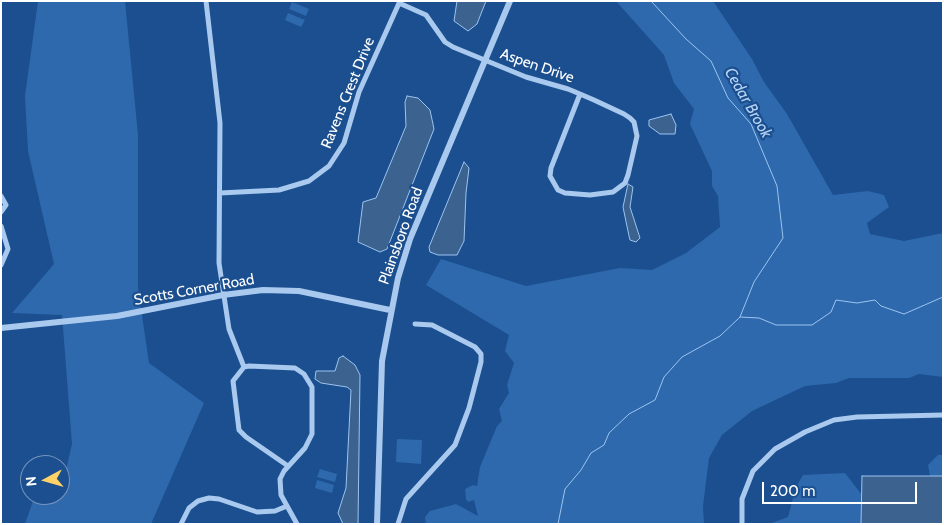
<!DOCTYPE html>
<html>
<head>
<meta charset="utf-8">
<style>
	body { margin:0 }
	#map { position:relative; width:944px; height:525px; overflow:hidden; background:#1b4f8f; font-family:Cabin,sans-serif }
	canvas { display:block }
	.frame { position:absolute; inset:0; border:2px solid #fff; pointer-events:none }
	.north { position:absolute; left:20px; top:455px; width:50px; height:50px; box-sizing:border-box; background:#1b4f8f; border:1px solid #7695bc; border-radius:50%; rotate:264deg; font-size:14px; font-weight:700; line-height:20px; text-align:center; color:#fff }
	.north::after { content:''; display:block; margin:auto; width:18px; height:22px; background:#ffd166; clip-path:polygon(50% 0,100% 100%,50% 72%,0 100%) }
	.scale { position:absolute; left:762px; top:482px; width:155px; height:22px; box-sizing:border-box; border:2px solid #fff; border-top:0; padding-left:6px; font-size:15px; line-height:18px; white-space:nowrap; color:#fff; -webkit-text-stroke:4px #1b4f8f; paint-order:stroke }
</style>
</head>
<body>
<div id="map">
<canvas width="944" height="525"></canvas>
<div class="frame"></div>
<div class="north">N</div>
<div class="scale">200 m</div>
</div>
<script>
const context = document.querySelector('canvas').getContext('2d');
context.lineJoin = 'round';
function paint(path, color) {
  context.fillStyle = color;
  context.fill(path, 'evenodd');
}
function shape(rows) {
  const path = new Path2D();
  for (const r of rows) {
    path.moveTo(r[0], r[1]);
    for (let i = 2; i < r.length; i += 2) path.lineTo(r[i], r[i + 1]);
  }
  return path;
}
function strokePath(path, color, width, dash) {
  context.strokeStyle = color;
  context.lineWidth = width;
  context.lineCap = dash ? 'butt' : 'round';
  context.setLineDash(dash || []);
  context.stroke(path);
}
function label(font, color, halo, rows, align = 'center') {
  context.font = font + ' Cabin,sans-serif';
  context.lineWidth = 4.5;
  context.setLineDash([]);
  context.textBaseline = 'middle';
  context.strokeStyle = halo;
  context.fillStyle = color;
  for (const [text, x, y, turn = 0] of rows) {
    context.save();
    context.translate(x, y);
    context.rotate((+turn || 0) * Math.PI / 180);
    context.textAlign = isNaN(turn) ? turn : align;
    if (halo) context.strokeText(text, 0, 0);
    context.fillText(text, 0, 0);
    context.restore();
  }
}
const green = shape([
	[38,1,125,1,138,135,138,288,149,363,204,403,151,524,25,524,35,495,59,500,72,444,62,315,12,313,54,264,28,151,25,96],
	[616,1,713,1,752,59,764,82,787,114,833,195,868,191,884,195,889,207,867,223,870,234,904,241,943,233,943,377,919,374,909,378,849,378,836,383,805,386,752,411,722,435,709,458,703,506,704,524,426,524,425,517,430,511,456,504,478,516,474,500,468,502,466,499,465,489,473,485,477,486,480,467,497,426,502,421,499,409,509,393,507,385,514,363,505,351,509,335,426,285,441,259,526,286,620,268,652,270,686,253,720,227,718,196,712,186,712,171,690,124,694,109,674,83,664,55],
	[292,2,309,9,306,16,289,9],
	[288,13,305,20,301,27,285,20],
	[397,439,422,440,421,464,396,462],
	[938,455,943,455,943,524,769,524,788,517,796,487,803,475,845,473,862,495,862,476,930,476,928,465],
	[320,469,337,474,335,482,317,477],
	[317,480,334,485,332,493,315,488]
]);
const water = shape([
	[457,1,486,1,477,24,468,31,454,21,457,1],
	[407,96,418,98,430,110,434,129,387,249,380,252,358,242,363,202,376,198,406,126,405,102,407,96],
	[671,114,676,125,675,134,660,134,649,126,649,120,671,114],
	[464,162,469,168,466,193,464,241,457,255,438,255,430,252,429,247,464,162],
	[628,184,633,187,630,207,640,238,636,242,630,240,629,236,623,207,628,184],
	[343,356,355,365,360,375,358,524,343,524,338,513,346,488,351,390,347,387,321,383,315,379,316,371,335,371,339,358,343,356],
	[862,476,943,476,943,524,861,524,862,476]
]);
const stream = shape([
	[651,1,686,39,711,61,728,98,751,124,777,186,783,238,754,282,740,317],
	[558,524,565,489,581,470,591,453,604,445,609,433,629,414,655,400,664,377,682,357,720,336,740,317,759,318,776,325,812,325,831,312,836,300,857,303,875,300,881,306,904,314,943,297]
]);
const minor = shape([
	[206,1,220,123,219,263,229,329,244,367],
	[399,3,426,15,445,42,453,47,526,77,568,89,580,94,594,100,624,114,630,118,634,122,637,136,628,175,625,183,613,192,590,195,565,193,558,190,550,176,551,168,580,94],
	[220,193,279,190,309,181,329,166,344,143,359,92,400,1],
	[1,196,6,205,1,212],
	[1,226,8,249,1,265],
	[288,466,246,437,239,430,233,381,244,367,249,366,295,368,304,374,312,387,312,434,305,448,284,471,280,479,281,495,297,524],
	[181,524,189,508,198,501,209,498,219,499,257,512,275,511,287,506],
	[398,524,406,499,455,445,469,408,481,362,481,354,475,347,432,325,415,324],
	[742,524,742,499,753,471,775,449,805,432,834,420,857,417,943,415]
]);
const tertiary = shape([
	[1,328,117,316,223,295,263,290,299,291,390,310],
	[377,524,382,361,398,278,410,239,510,1]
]);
const streetNames = [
	["Aspen Drive",537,66,19],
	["Ravens Crest Drive",348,93,-68],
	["Plainsboro Road",401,236,-70],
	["Scotts Corner Road",194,290,-10]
];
const waterNames = [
	["Cedar Brook",748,103,60]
];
paint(green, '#2e69ad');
paint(water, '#3c6290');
strokePath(water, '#9cc4f0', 1);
strokePath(stream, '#9cc4f0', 1);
strokePath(minor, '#a9c9ee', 5);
strokePath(tertiary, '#a9c9ee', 6);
label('15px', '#fff', '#1b4f8f', streetNames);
label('italic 16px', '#b5d3f5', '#1b4f8f', waterNames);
</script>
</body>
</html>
